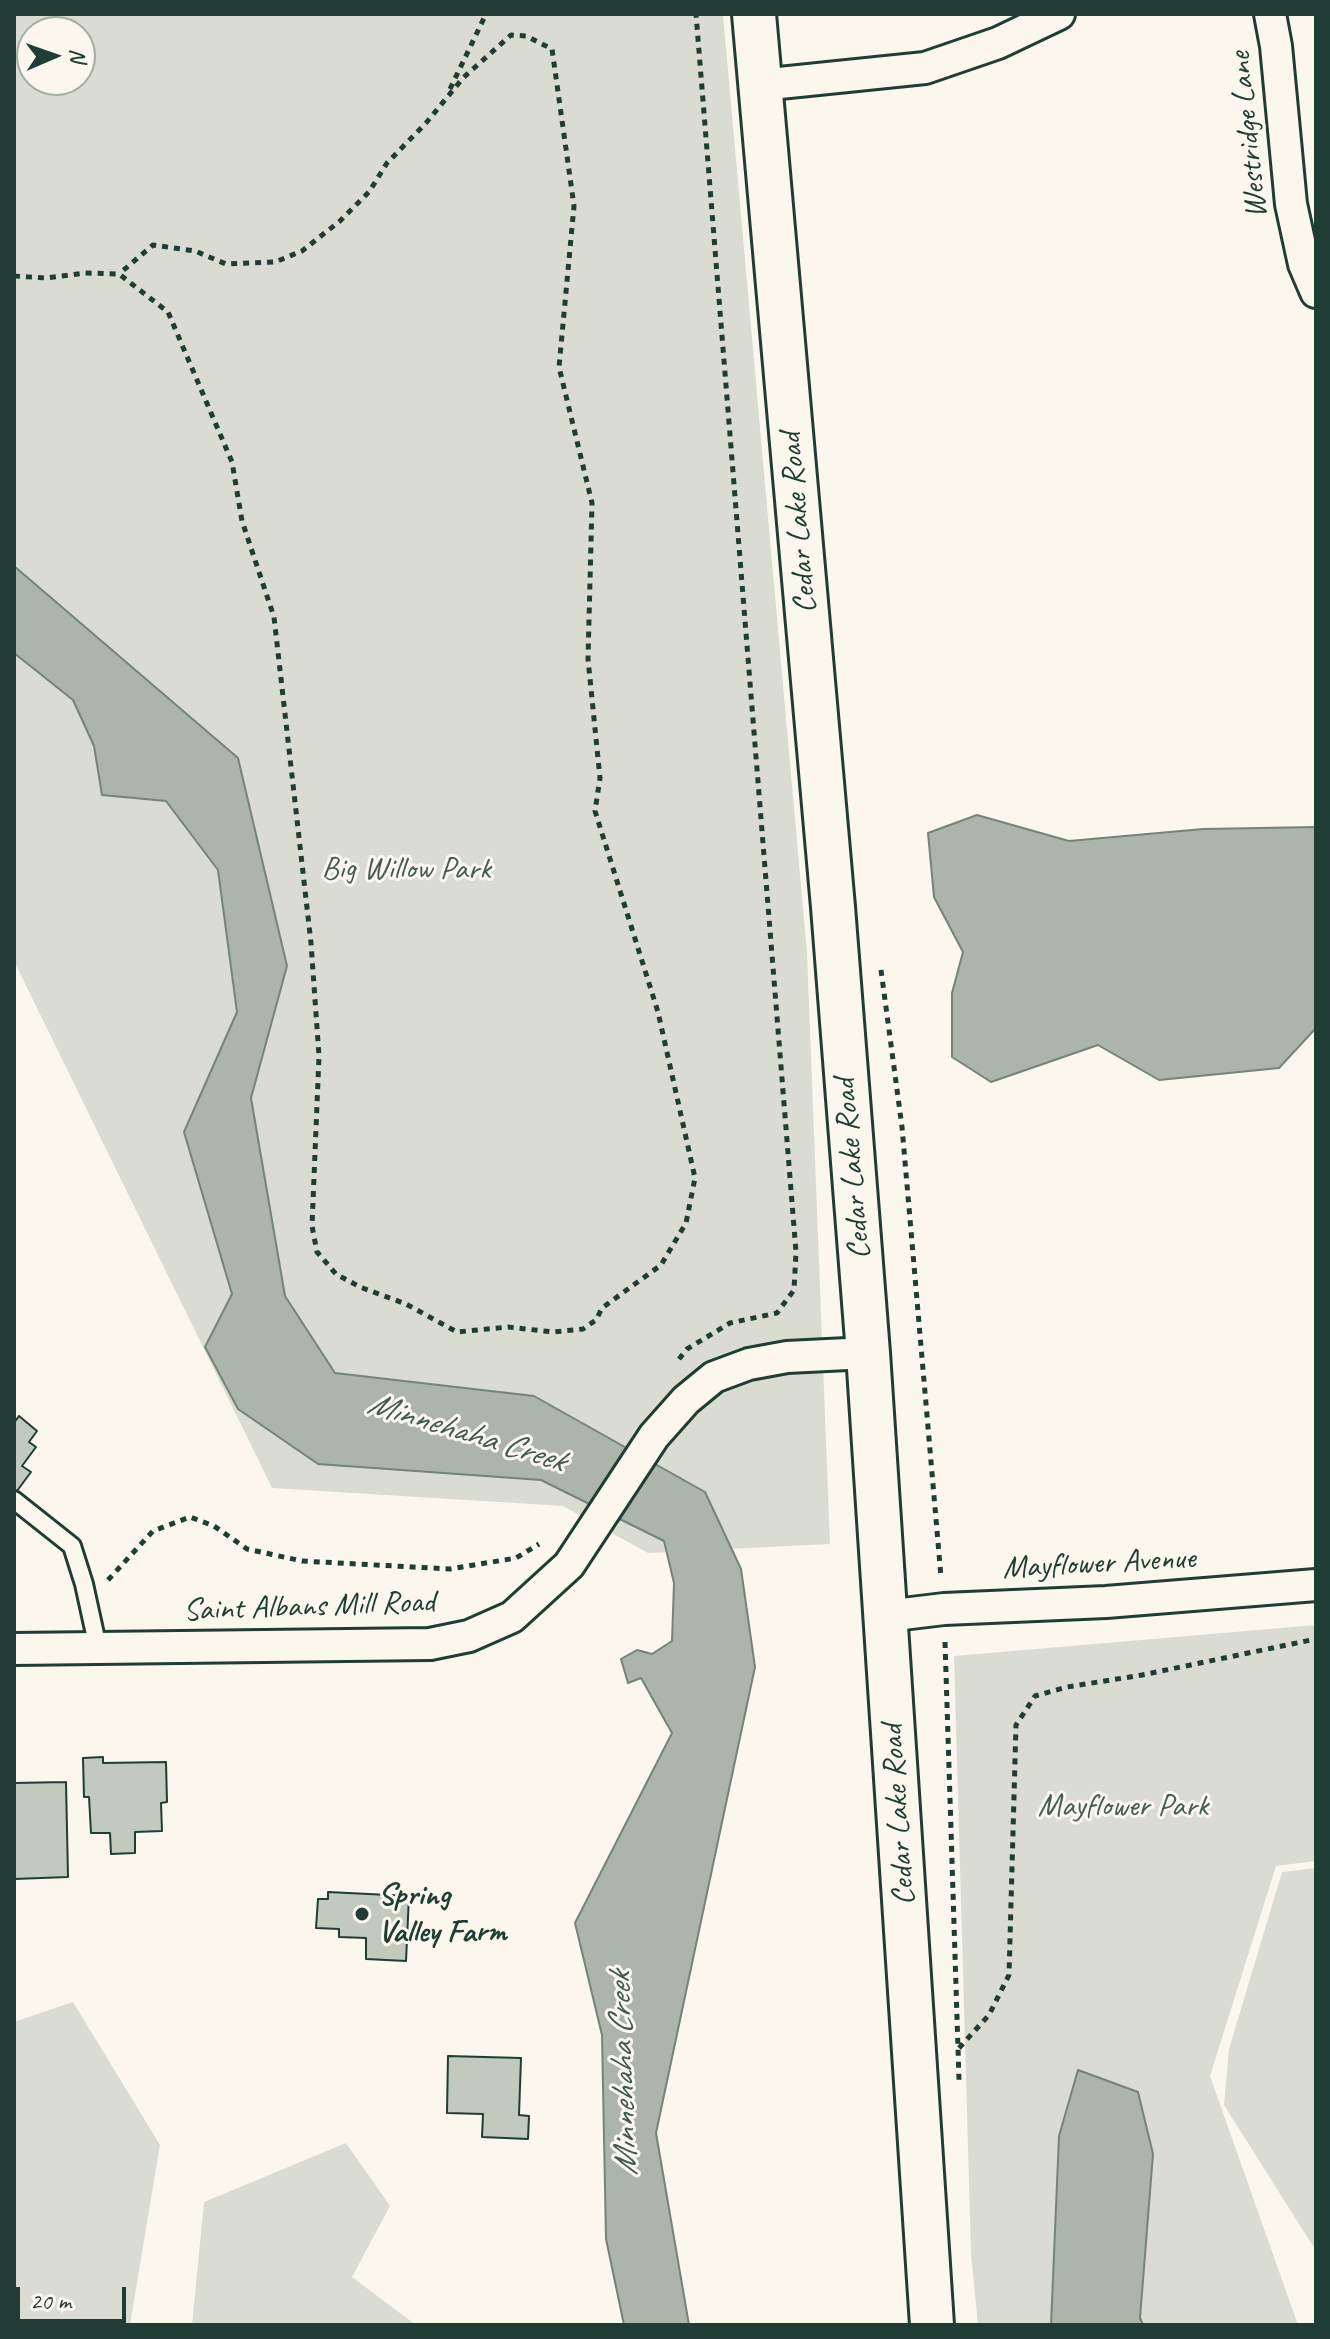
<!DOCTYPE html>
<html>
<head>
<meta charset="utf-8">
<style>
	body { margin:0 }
	#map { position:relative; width:1330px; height:2339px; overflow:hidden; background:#fbf7ec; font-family:Caveat,sans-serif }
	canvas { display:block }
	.frame { position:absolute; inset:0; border:16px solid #1f3d34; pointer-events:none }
	.north { position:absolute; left:16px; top:16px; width:80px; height:80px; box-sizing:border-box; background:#fbf7ec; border:2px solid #a3ada2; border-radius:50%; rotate:88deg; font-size:22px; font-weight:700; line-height:32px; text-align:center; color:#1f3d34 }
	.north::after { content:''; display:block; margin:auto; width:28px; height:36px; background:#1f3d34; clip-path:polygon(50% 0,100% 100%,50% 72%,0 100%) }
	.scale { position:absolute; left:16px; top:2287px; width:110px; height:36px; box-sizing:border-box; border:4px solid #1f3d34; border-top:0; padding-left:10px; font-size:24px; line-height:28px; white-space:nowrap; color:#1f3d34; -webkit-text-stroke:6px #fbf7ec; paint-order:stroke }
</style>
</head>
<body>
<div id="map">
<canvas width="1330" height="2339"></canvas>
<div class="frame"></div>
<div class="north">N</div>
<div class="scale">20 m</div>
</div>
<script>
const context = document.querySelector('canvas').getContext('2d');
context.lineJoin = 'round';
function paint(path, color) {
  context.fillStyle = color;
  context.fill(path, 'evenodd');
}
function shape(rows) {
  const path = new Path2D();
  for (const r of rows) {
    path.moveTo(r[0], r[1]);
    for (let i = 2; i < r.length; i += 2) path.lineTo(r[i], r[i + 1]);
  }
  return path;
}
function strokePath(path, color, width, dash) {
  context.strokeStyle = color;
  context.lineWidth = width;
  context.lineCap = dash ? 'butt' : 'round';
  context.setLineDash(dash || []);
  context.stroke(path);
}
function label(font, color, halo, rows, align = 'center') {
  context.font = font + ' Caveat,sans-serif';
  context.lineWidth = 6;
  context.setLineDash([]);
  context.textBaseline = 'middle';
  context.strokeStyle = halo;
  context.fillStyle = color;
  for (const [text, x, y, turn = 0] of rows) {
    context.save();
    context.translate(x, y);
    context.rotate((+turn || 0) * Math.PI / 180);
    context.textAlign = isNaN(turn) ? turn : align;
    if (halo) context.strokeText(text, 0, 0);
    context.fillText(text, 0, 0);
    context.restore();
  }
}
const green = shape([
	[14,14,723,14,807,953,830,1544,648,1553,563,1506,272,1488,14,961],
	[32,32,80,32,80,80,32,80],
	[1316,1625,1316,1861,1276,1866,1210,2076,1298,2325,978,2325,971,2254,954,1656],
	[1316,1868,1316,2251,1224,2105,1229,2049,1282,1872],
	[73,2002,160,2145,130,2325,14,2325,14,2022],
	[346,2143,390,2206,352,2277,416,2325,192,2325,204,2202]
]);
const water = shape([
	[14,566,238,758,287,966,251,1098,285,1296,335,1373,534,1396,705,1492,741,1569,755,1667,656,2133,689,2325,624,2325,606,2239,602,2035,575,1923,672,1733,641,1678,628,1683,621,1659,637,1650,652,1654,672,1641,674,1583,664,1541,541,1480,318,1464,238,1409,205,1347,232,1294,184,1132,237,1012,218,870,166,801,102,795,94,746,73,700,14,653,14,566],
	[977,815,1069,841,1203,829,1316,827,1316,1028,1279,1068,1159,1080,1098,1045,991,1082,952,1057,952,993,963,952,934,897,928,833,977,815],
	[1078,2070,1138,2092,1153,2154,1140,2318,1143,2325,1051,2325,1059,2136,1078,2070]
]);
const building = shape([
	[19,1416,37,1431,29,1442,36,1447,22,1466,31,1472,14,1495,14,1423,19,1416],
	[103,1757,103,1763,166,1762,167,1802,161,1803,162,1831,135,1832,135,1853,111,1854,110,1833,91,1833,89,1797,84,1797,83,1758,103,1757],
	[66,1782,68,1877,14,1879,14,1783,66,1782],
	[328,1892,409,1896,406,1961,366,1959,366,1938,339,1937,339,1929,316,1928,318,1899,328,1899,328,1892],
	[448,2056,521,2058,519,2115,529,2116,528,2139,482,2137,483,2114,447,2113,448,2056]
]);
const path = shape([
	[450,89,486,14],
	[14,276,46,278,85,273,119,274,168,312,232,462,242,521,274,617,311,943,319,1056,312,1226,317,1252,336,1274,360,1287,406,1304,457,1332,508,1327,553,1332,583,1329,596,1320,602,1308,661,1265,686,1223,695,1178,658,1012,595,811,600,778,588,659,592,503,559,367,574,206,552,49,526,36,511,35,463,78,426,123,387,163,369,192,340,221,302,251,275,262,226,264,195,251,153,245,119,274],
	[881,970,902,1127,941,1577],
	[679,1359,687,1349,730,1323,777,1313,794,1290,796,1252,696,14],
	[108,1580,153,1531,190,1517,214,1526,247,1549,302,1561,450,1569,516,1558,539,1544],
	[945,1642,959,2080],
	[959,2048,989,2015,1009,1975,1016,1725,1035,1696,1067,1687,1142,1675,1316,1639]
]);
const lane = shape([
	[14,1500,72,1546,84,1584,98,1648]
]);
const street = shape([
	[1270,14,1276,46,1291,204,1304,264,1316,292],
	[760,85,925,68,998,43,1059,14],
	[886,1616,944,1609,1106,1602,1316,1585],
	[14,1649,430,1644,469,1636,512,1617,569,1565,654,1436,686,1400,714,1377,749,1364,787,1357,868,1353]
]);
const secondary = shape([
	[754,14,833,907,868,1353,932,2325]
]);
const markers = [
	[362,1914,8,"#1f3d34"]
];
const streetNames = [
	["Westridge Lane",1249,135,-96],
	["Cedar Lake Road",799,523,-95],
	["Cedar Lake Road",853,1169,-95],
	["Mayflower Avenue",1099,1564,-3],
	["Saint Albans Mill Road",309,1607,-2],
	["Cedar Lake Road",899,1815,-94]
];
const parkNames = [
	["Big Willow Park",406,870],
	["Mayflower Park",1123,1807]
];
const poiNames = [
	["Spring",378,1896],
	["Valley Farm",378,1933]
];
const waterNames = [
	["Minnehaha Creek",466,1433,17],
	["Minnehaha Creek",624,2074,-92]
];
paint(green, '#dbdcd1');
paint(water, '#adb4aa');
strokePath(water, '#74847b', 2);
paint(building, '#c4c9be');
strokePath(building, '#1f3d34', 2);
strokePath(lane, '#1f3d34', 22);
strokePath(street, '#1f3d34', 36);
strokePath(secondary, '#1f3d34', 48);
strokePath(path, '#1f3d34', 5, [6, 6]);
strokePath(lane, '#fbf7ec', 16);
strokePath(street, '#fbf7ec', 30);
strokePath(secondary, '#fbf7ec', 42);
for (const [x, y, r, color] of markers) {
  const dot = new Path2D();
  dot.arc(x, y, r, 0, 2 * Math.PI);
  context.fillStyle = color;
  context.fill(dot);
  strokePath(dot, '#fbf7ec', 3);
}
label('32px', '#1f3d34', '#fbf7ec', streetNames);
label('32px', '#455d53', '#fbf7ec', parkNames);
label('bold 32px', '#1f3d34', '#fbf7ec', poiNames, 'left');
label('italic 34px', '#425b52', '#fbf7ec', waterNames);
</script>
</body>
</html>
